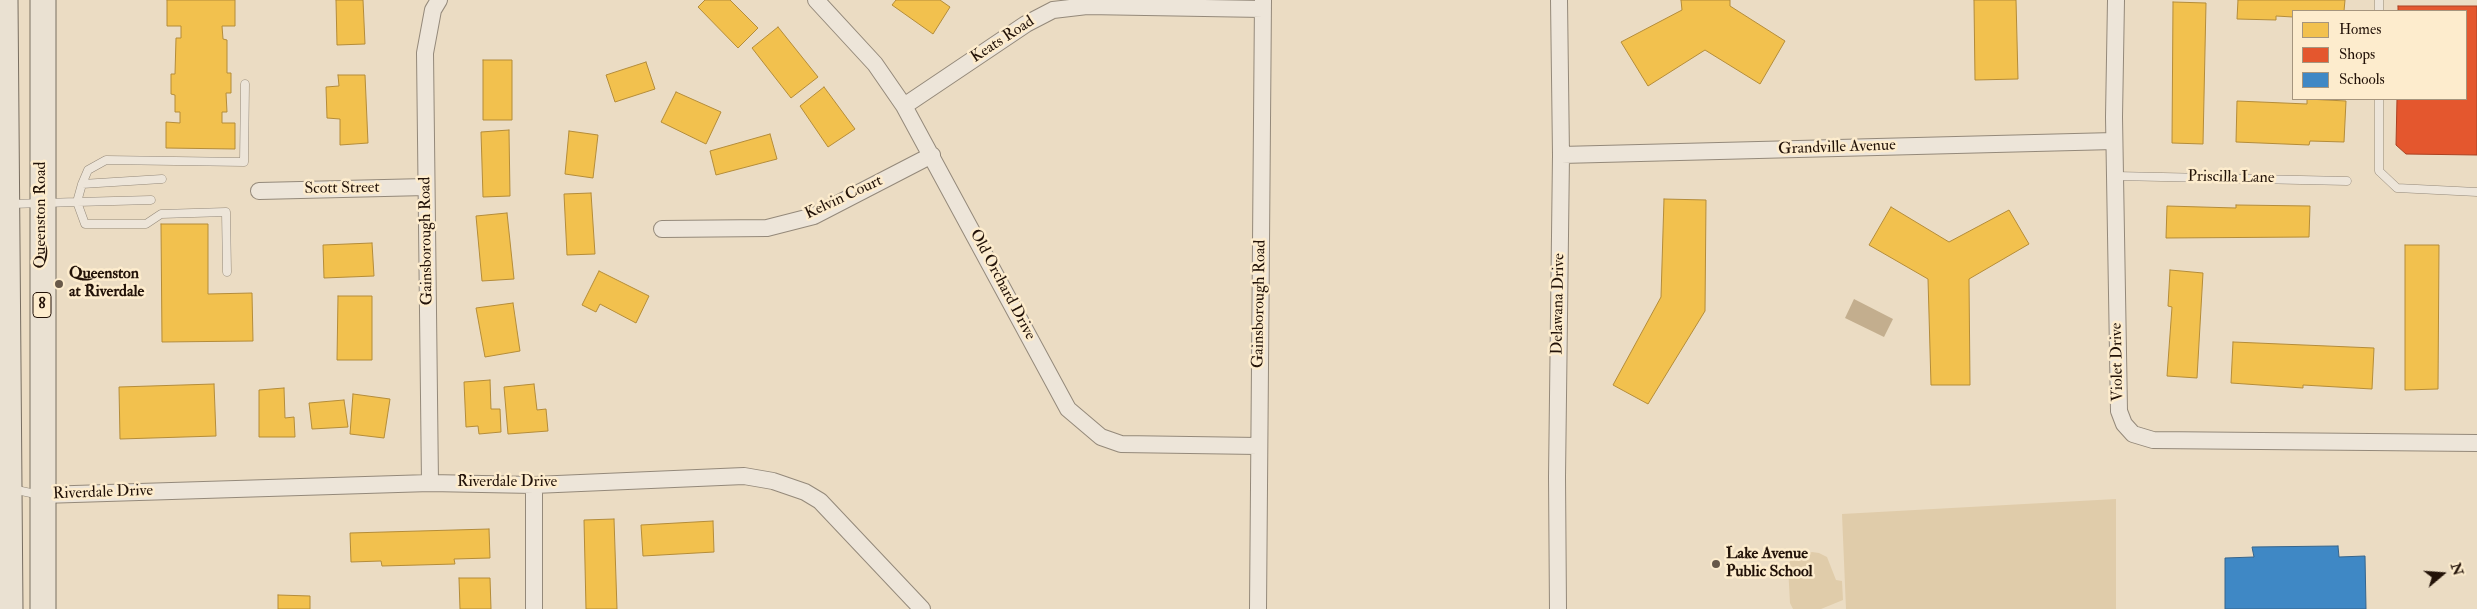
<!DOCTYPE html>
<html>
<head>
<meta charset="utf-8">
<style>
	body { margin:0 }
	#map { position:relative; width:2477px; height:609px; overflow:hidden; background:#ebdcc3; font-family:"IM FELL Double Pica",serif }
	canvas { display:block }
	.legend { position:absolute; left:2292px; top:10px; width:175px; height:90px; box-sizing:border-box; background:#fdeccd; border:1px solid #a5957e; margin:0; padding:6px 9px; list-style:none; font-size:15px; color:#221208 }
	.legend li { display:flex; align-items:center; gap:10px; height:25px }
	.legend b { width:25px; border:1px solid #a5957e }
	.north { position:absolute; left:2417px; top:549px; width:50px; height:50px; -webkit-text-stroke:4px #fdeccd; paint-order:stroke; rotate:72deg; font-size:14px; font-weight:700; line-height:20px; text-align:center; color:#221208 }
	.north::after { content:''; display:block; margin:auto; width:18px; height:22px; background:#221208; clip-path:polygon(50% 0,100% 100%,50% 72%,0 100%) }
</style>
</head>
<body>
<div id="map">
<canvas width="2477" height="609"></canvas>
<ul class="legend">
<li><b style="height:14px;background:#f2c14e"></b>Homes</li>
<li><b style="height:14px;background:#e4572e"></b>Shops</li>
<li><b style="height:14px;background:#3f88c5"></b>Schools</li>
</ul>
<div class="north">N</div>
</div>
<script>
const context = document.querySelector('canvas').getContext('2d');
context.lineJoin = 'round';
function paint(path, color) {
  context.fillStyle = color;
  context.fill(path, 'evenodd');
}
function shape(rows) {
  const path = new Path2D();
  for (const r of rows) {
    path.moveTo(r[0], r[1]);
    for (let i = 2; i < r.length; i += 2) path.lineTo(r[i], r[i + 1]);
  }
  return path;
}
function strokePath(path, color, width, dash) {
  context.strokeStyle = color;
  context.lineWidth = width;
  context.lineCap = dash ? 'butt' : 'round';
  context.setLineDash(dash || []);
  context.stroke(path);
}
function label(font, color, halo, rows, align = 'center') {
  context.font = font + ' "IM FELL Double Pica",serif';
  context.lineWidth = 5;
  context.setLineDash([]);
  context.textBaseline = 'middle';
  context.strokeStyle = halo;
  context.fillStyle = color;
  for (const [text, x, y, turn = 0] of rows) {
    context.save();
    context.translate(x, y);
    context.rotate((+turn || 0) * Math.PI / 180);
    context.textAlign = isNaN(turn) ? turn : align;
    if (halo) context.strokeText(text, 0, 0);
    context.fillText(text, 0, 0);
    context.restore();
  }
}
const green = shape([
	[2116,499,2116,609,1846,609,1842,514],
	[1812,552,1819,553,1827,557,1836,580,1842,581,1843,600,1821,609,1793,609,1790,603,1788,566,1791,559]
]);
const water = shape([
	[1854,299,1893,319,1884,337,1845,318]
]);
const homes = shape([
	[167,0,235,0,235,26,222,26,223,39,227,40,227,73,231,73,231,93,226,93,227,112,222,112,222,123,235,123,235,149,166,148,166,122,180,123,180,112,175,112,175,95,171,94,171,74,175,74,176,38,181,38,181,26,167,26,167,0],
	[336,0,363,0,365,44,337,45,336,0],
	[705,0,730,0,758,28,738,48,698,7,705,0],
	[896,0,940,0,950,7,933,34,892,5,896,0],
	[1681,0,1730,0,1730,6,1785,41,1760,84,1705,50,1648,86,1621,42,1682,10,1681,0],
	[1974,0,2016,0,2018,79,1975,80,1974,0],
	[2238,0,2345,0,2344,11,2293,11,2293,17,2276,16,2276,20,2237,19,2238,0],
	[2173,2,2206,3,2203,144,2172,143,2173,2],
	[778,27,818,77,791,98,752,48,778,27],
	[483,60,512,60,512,120,483,120,483,60],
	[646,62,655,89,615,102,606,75,646,62],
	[338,75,365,75,368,143,340,145,340,119,327,118,326,87,339,86,338,75],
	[824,87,855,129,828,147,800,106,824,87],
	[676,92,721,112,706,144,661,122,676,92],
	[2307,99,2346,101,2344,142,2310,141,2309,145,2236,142,2237,101,2307,104,2307,99],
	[509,130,510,196,483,197,481,132,509,130],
	[569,131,598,135,593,178,565,174,569,131],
	[770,134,777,159,716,175,710,151,770,134],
	[591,193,595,254,567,255,564,194,591,193],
	[1664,199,1706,200,1705,311,1648,404,1613,385,1661,297,1664,199],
	[2236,205,2310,206,2309,237,2166,238,2167,206,2236,208,2236,205],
	[1891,207,1949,242,2009,210,2029,244,1969,279,1970,385,1931,385,1928,279,1869,245,1891,207],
	[507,213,514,279,482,281,476,216,507,213],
	[161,224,208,224,208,294,252,293,253,341,162,342,161,224],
	[372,243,374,276,324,278,323,245,372,243],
	[2405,245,2439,245,2438,389,2405,390,2405,245],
	[2170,270,2203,273,2197,378,2167,376,2172,307,2168,306,2170,270],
	[599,271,649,296,636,323,600,304,596,312,582,305,599,271],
	[338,296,372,296,372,360,337,360,338,296],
	[513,303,520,351,485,357,476,308,513,303],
	[2233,342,2374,348,2372,389,2303,385,2303,388,2231,383,2233,342],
	[490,380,491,409,500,409,501,432,479,434,478,426,466,427,464,382,490,380],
	[214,384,216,436,120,439,119,387,214,384],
	[534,384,537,410,546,409,548,431,508,434,504,387,534,384],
	[284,388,285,418,294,417,295,437,259,437,259,390,284,388],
	[353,394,390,399,384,438,350,434,353,394],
	[344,400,348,427,312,429,309,403,344,400],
	[614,519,617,609,586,609,584,520,614,519],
	[713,521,714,552,643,556,641,525,713,521],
	[489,529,490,558,454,559,455,564,382,566,381,561,351,562,350,533,489,529],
	[459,578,490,578,491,609,460,609,459,578],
	[278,595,310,596,310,609,278,609,278,595]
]);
const shops = shape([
	[2398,6,2477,6,2477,155,2406,154,2396,145,2397,99,2466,99,2466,11,2398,11,2398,6]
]);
const schools = shape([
	[2338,546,2339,557,2365,556,2366,609,2225,609,2225,558,2254,557,2252,547,2338,546]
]);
const service = shape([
	[2379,0,2379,11],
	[2379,99,2379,171,2397,188,2477,192],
	[2116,176,2347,181],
	[82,184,88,170,106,160,244,162,245,84],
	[151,200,77,202,85,224,146,224,161,214,226,212,227,272],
	[11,204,77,202,82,184,162,179],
	[12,489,40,495]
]);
const minor = shape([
	[816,0,875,64,904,106,1068,409,1101,437,1121,444,1258,446],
	[2116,0,2114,117,2119,411,2124,424,2133,434,2153,440,2477,443],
	[904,106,1026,24,1053,10,1087,6,1263,9],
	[1561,155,2114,141],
	[259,191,426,187],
	[662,229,767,228,814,216,932,155],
	[430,483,425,53,433,10,439,0],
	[534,485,534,609],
	[42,495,430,483,534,485,744,476,773,481,805,492,820,501,922,609],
	[1258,609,1263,0],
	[1558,609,1557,477,1561,155,1559,0]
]);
const primary = shape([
	[5,0,10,609],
	[43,0,43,609]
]);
const markers = [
	[59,284,5,"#685949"],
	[1716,564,5,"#685949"]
];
const shields = [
	[42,305,18]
];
const shieldNames = [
	["8",42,305]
];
const streetNames = [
	["Keats Road",1003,40,-33],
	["Grandville Avenue",1837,148,-2],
	["Priscilla Lane",2231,178,1],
	["Scott Street",342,189,-1],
	["Kelvin Court",844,198,-25],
	["Queenston Road",42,215,-90],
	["Gainsborough Road",427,241,-91],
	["Old Orchard Drive",1002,285,62],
	["Gainsborough Road",1260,304,-89],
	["Delawana Drive",1559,304,-89],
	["Violet Drive",2118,362,-91],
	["Riverdale Drive",507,483],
	["Riverdale Drive",103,493,-2]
];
const poiNames = [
	["Queenston",69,275],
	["at Riverdale",69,293],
	["Lake Avenue",1726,555],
	["Public School",1726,573]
];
paint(green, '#e0ccaa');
paint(water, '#c3ae8e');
paint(homes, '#f2c14e');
strokePath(homes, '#b48c39', 1);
paint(shops, '#e4572e');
strokePath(shops, '#aa4223', 1);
paint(schools, '#3f88c5');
strokePath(schools, '#36658c', 1);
strokePath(service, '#94897a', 9);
strokePath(minor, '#94897a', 18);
strokePath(primary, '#786e61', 27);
strokePath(service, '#ede5d9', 8);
strokePath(minor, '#ede5d9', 16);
strokePath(primary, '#eae1d2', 25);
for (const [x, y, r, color] of markers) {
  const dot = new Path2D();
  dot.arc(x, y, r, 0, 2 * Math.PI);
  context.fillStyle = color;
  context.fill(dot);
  strokePath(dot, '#fdeccd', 2);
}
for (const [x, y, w] of shields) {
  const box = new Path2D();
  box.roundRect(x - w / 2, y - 12.5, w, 25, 4);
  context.fillStyle = '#fdeccd';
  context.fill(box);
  strokePath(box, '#221208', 1);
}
label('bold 15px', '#221208', null, shieldNames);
label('16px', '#221208', '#fdeccd', streetNames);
label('bold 16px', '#221208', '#fdeccd', poiNames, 'left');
</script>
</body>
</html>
